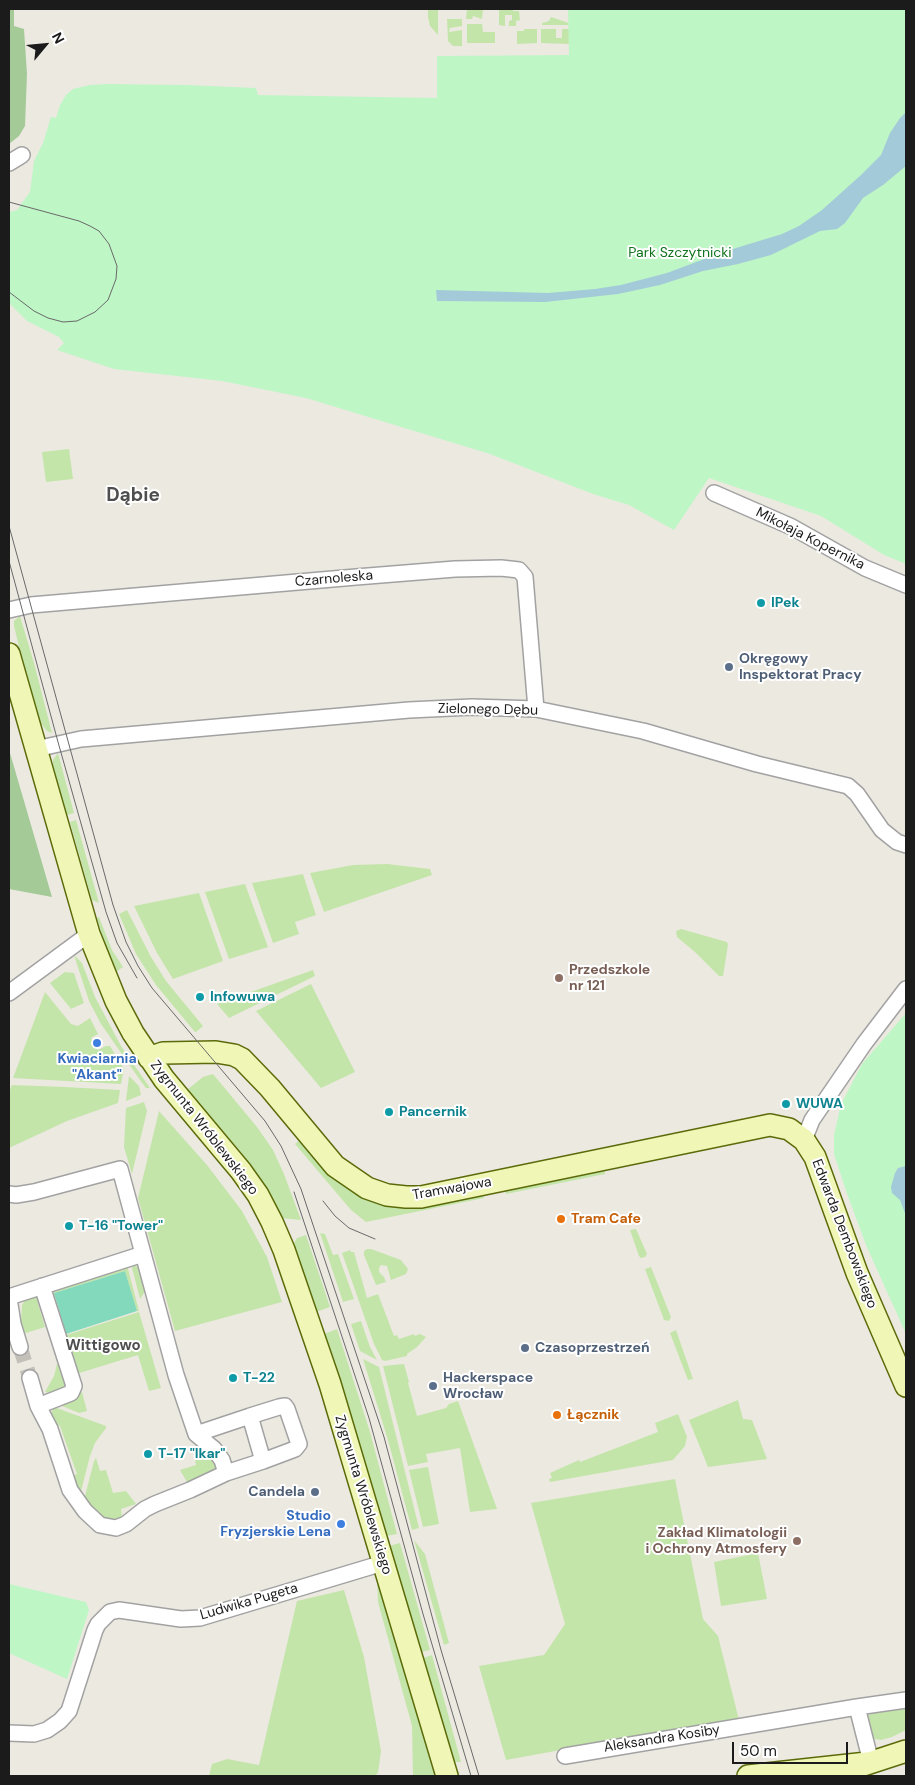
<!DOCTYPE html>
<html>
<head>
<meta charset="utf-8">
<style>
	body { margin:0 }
	#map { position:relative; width:915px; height:1785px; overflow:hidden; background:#ece9e1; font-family:"DM Sans",sans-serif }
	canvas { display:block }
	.frame { position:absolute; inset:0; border:10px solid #1b1b1b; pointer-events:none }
	.north { position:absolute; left:20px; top:20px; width:50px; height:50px; -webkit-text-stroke:4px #fff; paint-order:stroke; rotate:62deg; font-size:14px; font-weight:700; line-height:20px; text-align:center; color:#1b1b1b }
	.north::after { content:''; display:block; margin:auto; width:18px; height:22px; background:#1b1b1b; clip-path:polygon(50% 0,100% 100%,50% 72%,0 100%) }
	.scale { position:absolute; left:732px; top:1742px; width:116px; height:22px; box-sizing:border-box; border:2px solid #1b1b1b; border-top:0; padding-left:6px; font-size:15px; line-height:18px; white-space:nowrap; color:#1b1b1b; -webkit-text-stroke:4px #fff; paint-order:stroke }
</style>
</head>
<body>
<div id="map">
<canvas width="915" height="1785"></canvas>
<div class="frame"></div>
<div class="north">N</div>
<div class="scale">50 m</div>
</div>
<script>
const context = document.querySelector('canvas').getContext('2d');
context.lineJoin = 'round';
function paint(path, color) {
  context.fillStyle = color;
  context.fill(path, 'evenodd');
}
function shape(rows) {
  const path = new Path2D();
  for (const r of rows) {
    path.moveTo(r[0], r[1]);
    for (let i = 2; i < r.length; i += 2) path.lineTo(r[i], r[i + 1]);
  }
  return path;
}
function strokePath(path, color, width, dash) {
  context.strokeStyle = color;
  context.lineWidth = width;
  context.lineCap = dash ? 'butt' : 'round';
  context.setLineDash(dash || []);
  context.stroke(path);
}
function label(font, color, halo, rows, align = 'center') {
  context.font = font + ' "DM Sans",sans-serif';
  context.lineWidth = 4;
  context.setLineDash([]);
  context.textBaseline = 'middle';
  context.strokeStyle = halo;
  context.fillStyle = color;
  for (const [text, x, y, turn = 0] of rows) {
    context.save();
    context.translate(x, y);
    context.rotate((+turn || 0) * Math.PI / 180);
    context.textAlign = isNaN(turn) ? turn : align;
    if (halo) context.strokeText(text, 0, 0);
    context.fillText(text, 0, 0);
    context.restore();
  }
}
const grass = shape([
	[428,9,438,9,438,35,430,26,428,17],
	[467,9,487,9,483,10,482,19,473,16,472,19,466,19],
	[499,9,513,9,513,11,519,11,520,20,516,21,516,26,509,26,509,21,512,20,512,15,505,15,505,26,499,25],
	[551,17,569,23,569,25,542,25,542,23,549,21],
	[447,19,462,19,462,26,450,28,449,32,462,30,462,46,453,46,448,41],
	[467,24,482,24,483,32,495,32,495,43,467,43],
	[524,29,537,29,537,43,517,44,517,31,524,31],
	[541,29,556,29,556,38,562,38,562,29,569,29,569,44,541,43],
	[69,449,73,479,46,482,42,452],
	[20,616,34,663,52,733,47,731,40,722,20,651,14,626,14,621],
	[58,753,74,813,67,815,53,766,53,760],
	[76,820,99,903,92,900,70,822],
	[387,864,430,869,432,875,324,912,310,873,353,865],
	[303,874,316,915,295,922,299,934,273,943,252,883],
	[245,884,268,947,229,959,205,892],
	[199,893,223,961,173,979,157,953,134,906],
	[127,910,151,957,166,981,203,1026,196,1032,195,1032,156,985,136,954,119,914],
	[99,917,112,950,123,967,116,972,111,964,97,918],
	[681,929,727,942,728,945,723,976,719,976,696,953,677,937,676,931],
	[74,955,82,963,95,997,121,1046,150,1088,146,1088,140,1080,101,1024,89,1001],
	[313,970,315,976,229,1018,217,1004],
	[65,972,74,973,84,1003,71,1009,50,983],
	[311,984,355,1072,321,1088,256,1011],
	[45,992,71,1024,78,1026,90,1018,98,1034,91,1038,98,1050,106,1046,110,1046,124,1069,121,1084,13,1078],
	[213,1074,257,1127,273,1150,284,1174,301,1220,281,1218,253,1170,240,1151,187,1090,203,1077],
	[129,1076,139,1086,141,1095,126,1101],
	[12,1085,65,1087,120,1090,118,1103,67,1121,9,1148,9,1092],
	[144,1102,147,1111,132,1174,124,1147,126,1108],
	[159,1111,207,1165,242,1211,267,1257,282,1302,175,1331,138,1198],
	[302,1138,348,1186,481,1191,484,1198,366,1222,351,1210,295,1144],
	[604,1167,605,1174,506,1194,503,1186],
	[636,1229,647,1254,645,1257,641,1258,639,1256,630,1230],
	[320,1233,325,1234,333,1255,338,1254,354,1299,343,1302],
	[306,1235,330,1307,316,1312,293,1245,297,1238],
	[367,1249,371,1249,401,1260,408,1269,406,1274,391,1280,387,1266,381,1265,379,1268,379,1272,384,1277,386,1282,376,1285,364,1255,364,1251],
	[350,1250,351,1252,354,1252,367,1298,378,1294,394,1336,397,1335,399,1339,414,1334,415,1336,420,1334,426,1337,417,1347,407,1354,407,1356,385,1361,382,1360,374,1344,342,1253],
	[131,1264,140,1268,148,1287,140,1299],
	[127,1265,139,1311,137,1311,125,1271,54,1293,66,1334,63,1335,48,1289],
	[651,1267,671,1317,669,1321,664,1320,645,1269],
	[35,1293,45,1327,23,1334,21,1321,22,1305,27,1297],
	[139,1312,161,1388,149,1391,138,1355,76,1374,64,1338,66,1335],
	[361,1321,370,1347,377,1360,360,1351,351,1324],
	[337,1329,370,1432,397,1534,386,1536,324,1334],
	[676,1330,693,1379,688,1380,670,1333],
	[363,1359,379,1367,419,1528,412,1530,388,1440],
	[62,1363,70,1386,50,1393,45,1392,54,1376,57,1364],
	[404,1364,409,1382,408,1383,417,1416,446,1408,449,1404,458,1401,497,1509,470,1512,460,1448,426,1454,428,1462,408,1466,383,1366],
	[82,1392,87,1411,79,1413,57,1404],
	[738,1400,743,1419,752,1420,767,1459,708,1467,689,1420],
	[54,1407,106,1426,106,1428,95,1443,90,1456,80,1495,71,1477,77,1474,60,1426,53,1423,52,1419,51,1414],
	[678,1414,687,1437,685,1446,673,1460,550,1482,549,1479,552,1478,550,1473,579,1460,580,1462,658,1432,655,1423],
	[197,1447,205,1448,215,1461,215,1468,212,1474,192,1482,187,1482,180,1470,196,1465,193,1449],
	[96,1458,100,1471,106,1470,113,1493,126,1491,136,1504,121,1509,122,1518,111,1519,103,1518,84,1500,94,1461],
	[428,1467,439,1524,423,1527,409,1470],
	[675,1479,703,1619,718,1636,739,1720,610,1741,506,1760,479,1666,544,1655,565,1624,531,1503],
	[414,1540,425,1554,449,1643,444,1645],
	[400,1543,430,1650,421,1652,389,1546],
	[758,1553,767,1599,721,1606,714,1562],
	[377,1579,436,1776,413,1776,412,1726,378,1602],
	[344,1590,364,1657,381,1751,378,1773,374,1776,209,1776,212,1764,227,1759,259,1765,297,1601],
	[432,1655,461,1762,454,1762,451,1757,423,1658],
	[906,1705,906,1730,892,1737,881,1740,875,1739,871,1736,867,1717,871,1713,877,1709]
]);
const forest = shape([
	[9,9,14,9,14,26,24,29,27,74,25,126,19,136,9,144],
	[10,753,52,897,9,889,9,754]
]);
const park = shape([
	[568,9,906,9,906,564,884,555,821,516,709,478,674,530,629,505,593,494,490,454,306,398,222,381,114,369,57,350,64,343,59,337,27,321,9,303,9,212,17,210,30,192,34,161,43,143,51,117,56,118,60,105,66,95,73,89,90,85,108,84,186,85,256,88,258,95,437,98,437,56,569,55],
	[906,1013,906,1334,866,1245,846,1191,834,1154,834,1135,841,1104,862,1064],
	[9,1584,86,1602,89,1610,67,1679,9,1653]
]);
const pitch = shape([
	[125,1271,137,1311,66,1334,54,1293]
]);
const water = shape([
	[906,112,906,166,883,185,863,198,845,223,837,229,820,231,771,255,738,264,703,271,660,285,618,294,545,302,437,301,436,290,548,293,595,289,621,285,667,273,723,252,782,234,799,226,822,210,861,175,881,155,890,133,900,118],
	[906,1166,906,1216,900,1200,892,1193,891,1187,895,1173,898,1168]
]);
const streetTunnel = shape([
	[20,1347,30,1378]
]);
const street = shape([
	[9,163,22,155],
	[714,493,792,527,865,568,906,585],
	[9,610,31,605,356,577,455,569,501,568,519,570,525,577,536,709],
	[36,749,81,739,409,710,472,707,536,709,643,731,757,764,848,786,857,794,882,830,897,842,906,845],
	[9,993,89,934],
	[804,1140,812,1120,864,1044,906,989],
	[9,1194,16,1195,34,1192,120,1169,176,1375,196,1434,214,1449,222,1460,226,1473],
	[9,1297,143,1254],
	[9,1298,13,1324,20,1347],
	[30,1378,38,1406,50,1429,70,1490,85,1511,100,1525,116,1528,126,1524,145,1509,155,1504,190,1490,226,1473,263,1461,295,1449,299,1444,287,1409,285,1406,279,1407,250,1416,263,1461],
	[38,1406,71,1393,74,1386,42,1286],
	[196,1434,250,1416],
	[857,1707,871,1762],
	[9,1733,34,1734,47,1730,60,1721,69,1711,95,1630,98,1624,110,1612,119,1610,181,1619,200,1618,383,1563],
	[565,1756,857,1707,906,1700]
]);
const secondary = shape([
	[9,654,89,934,116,1001,133,1033,164,1079,241,1171,258,1195,272,1222,284,1250,330,1384,447,1776],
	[149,1058,163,1053,216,1052,234,1055,242,1059,270,1088,335,1166,367,1188,387,1195,406,1197,421,1197,770,1125,789,1129,804,1140,815,1157,857,1273,906,1386],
	[854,1768,906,1751],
	[748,1776,867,1763]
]);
const tram = shape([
	[9,202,79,221,90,226,99,231,109,244,117,266,116,279,108,300,95,312,77,321,63,322,48,318,34,311,9,292],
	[9,526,113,905,126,942,138,966,152,988,265,1121,281,1146,301,1189,384,1437,441,1650,479,1776],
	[9,561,58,742,106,912,117,943,137,978],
	[294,1192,369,1418,423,1614,471,1776],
	[323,1201,335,1216,349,1228,375,1239]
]);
const markers = [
	[761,603,5,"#0f9aa8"],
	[729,667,5,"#5c6f8a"],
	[559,978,5,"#8d6e63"],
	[200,997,5,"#0f9aa8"],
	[97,1043,5,"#3f7fe0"],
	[786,1104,5,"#0f9aa8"],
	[389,1112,5,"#0f9aa8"],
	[561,1219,5,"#e8710a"],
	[69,1226,5,"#0f9aa8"],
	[525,1348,5,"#5c6f8a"],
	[233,1378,5,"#0f9aa8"],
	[433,1386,5,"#5c6f8a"],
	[557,1415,5,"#e8710a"],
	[148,1454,5,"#0f9aa8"],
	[315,1492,5,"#5c6f8a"],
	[341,1524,5,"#3f7fe0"],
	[797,1541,5,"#8d6e63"]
];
const parkNames = [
	["Park Szczytnicki",680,253]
];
const streetNames = [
	["Mikołaja Kopernika",810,539,27],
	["Czarnoleska",334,579,-5],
	["Zielonego Dębu",488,710,1],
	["Zygmunta Wróblewskiego",204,1128,52],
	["Tramwajowa",452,1189,-10],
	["Edwarda Dembowskiego",844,1234,69],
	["Zygmunta Wróblewskiego",363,1495,73],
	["Ludwika Pugeta",249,1602,-16],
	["Aleksandra Kosiby",662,1739,-9]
];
const cultureNames = [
	["IPek",771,603],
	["Infowuwa",210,997],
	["WUWA",796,1104],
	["Pancernik",399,1112],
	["T-16 \"Tower\"",79,1226],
	["T-22",243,1378],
	["T-17 \"Ikar\"",158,1454]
];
const serviceNames = [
	["Okręgowy",739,659],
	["Inspektorat Pracy",739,675],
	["Czasoprzestrzeń",535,1348],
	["Hackerspace",443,1378],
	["Wrocław",443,1394],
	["Candela",305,1492,"right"]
];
const educationNames = [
	["Przedszkole",569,970],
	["nr 121",569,986],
	["Zakład Klimatologii",787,1533,"right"],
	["i Ochrony Atmosfery",787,1549,"right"]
];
const shopNames = [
	["Kwiaciarnia",97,1059],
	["\"Akant\"",97,1075],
	["Studio",331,1516,"right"],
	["Fryzjerskie Lena",331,1532,"right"]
];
const foodNames = [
	["Tram Cafe",571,1219],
	["Łącznik",567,1415]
];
const neighbourhoodNames = [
	["Wittigowo",103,1346]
];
const districtNames = [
	["Dąbie",133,496]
];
paint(grass, '#c4e5a9');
paint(forest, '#a4ca98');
paint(park, '#bff6c6');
paint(pitch, '#82d9bb');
paint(water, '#a3cad8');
strokePath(streetTunnel, '#c2c0b9', 15, [15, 8]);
strokePath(street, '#a2a2a2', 18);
strokePath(secondary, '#5c6b0a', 24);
strokePath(street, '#fff', 15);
strokePath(secondary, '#eff6b6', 21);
strokePath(tram, '#696969', 1);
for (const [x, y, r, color] of markers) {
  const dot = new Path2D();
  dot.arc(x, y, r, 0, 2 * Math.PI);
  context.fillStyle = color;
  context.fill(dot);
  strokePath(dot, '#fff', 2);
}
label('14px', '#10731d', '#fff', parkNames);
label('14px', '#1b1b1b', '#fff', streetNames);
label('bold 14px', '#0d838f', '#fff', cultureNames, 'left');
label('bold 14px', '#4e5e75', '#fff', serviceNames, 'left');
label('bold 14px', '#785e54', '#fff', educationNames, 'left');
label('bold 14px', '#366cbe', '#fff', shopNames);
label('bold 14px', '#c56008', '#fff', foodNames, 'left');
label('bold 15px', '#4e4e4e', '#fff', neighbourhoodNames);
label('bold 19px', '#4e4e4e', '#fff', districtNames);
</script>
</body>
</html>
